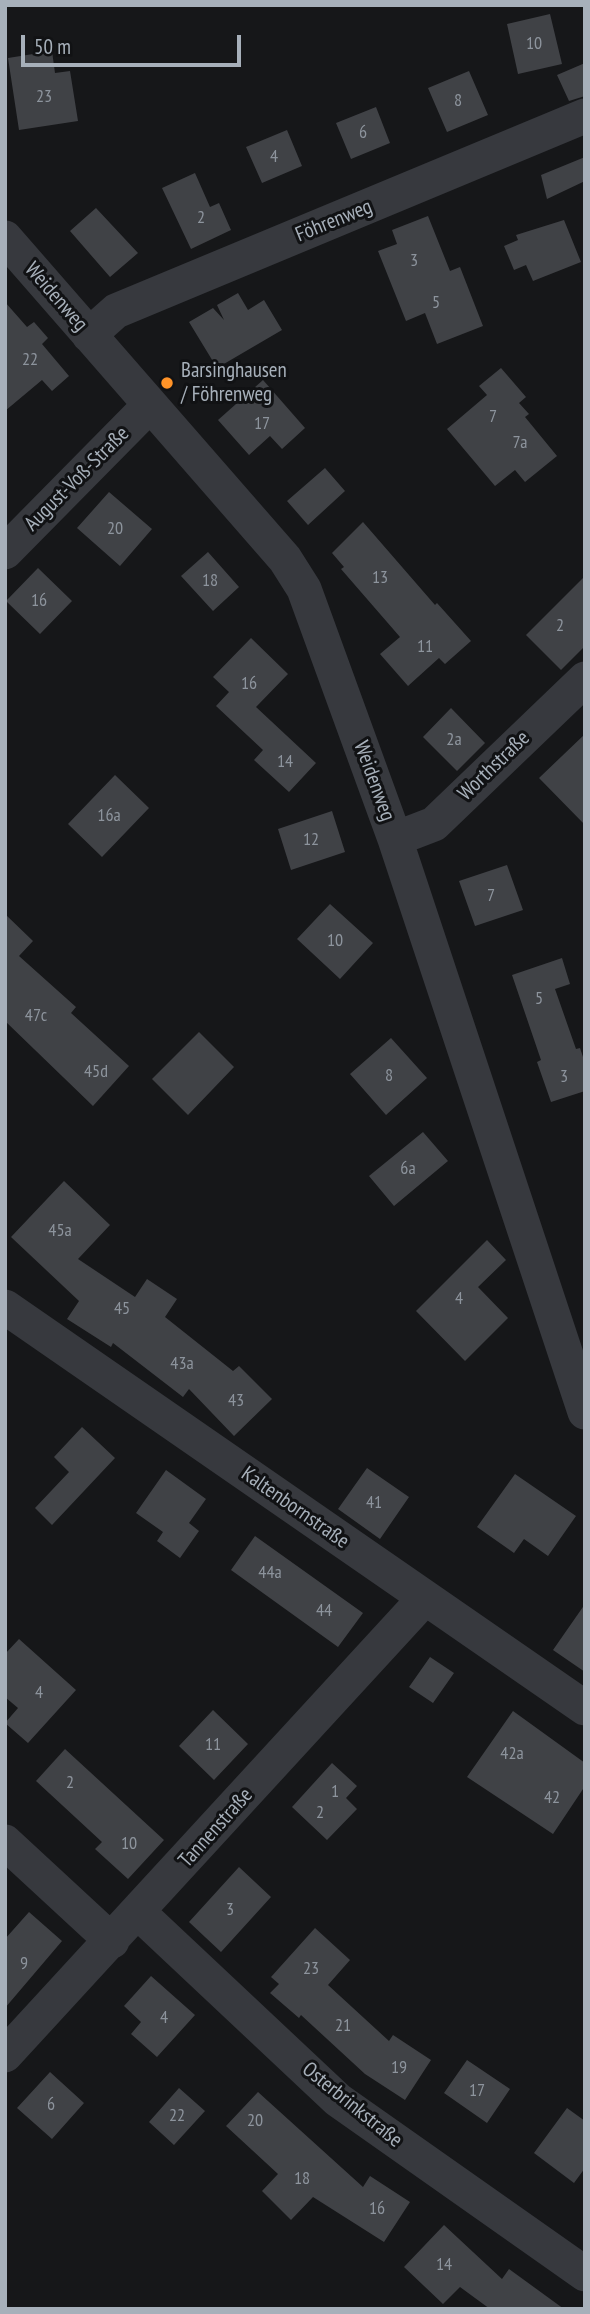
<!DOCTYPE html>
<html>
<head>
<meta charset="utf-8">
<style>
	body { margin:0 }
	#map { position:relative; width:590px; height:2314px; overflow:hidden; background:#161719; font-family:"PT Sans Narrow",sans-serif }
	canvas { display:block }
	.frame { position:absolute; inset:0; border:7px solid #a7b0ba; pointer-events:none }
	.scale { position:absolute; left:21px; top:35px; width:220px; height:32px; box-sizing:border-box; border:4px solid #a7b0ba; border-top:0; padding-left:9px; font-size:21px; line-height:24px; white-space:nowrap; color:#a7b0ba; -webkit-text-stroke:5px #111214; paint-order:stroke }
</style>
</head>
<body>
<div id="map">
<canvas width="590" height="2314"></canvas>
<div class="frame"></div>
<div class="scale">50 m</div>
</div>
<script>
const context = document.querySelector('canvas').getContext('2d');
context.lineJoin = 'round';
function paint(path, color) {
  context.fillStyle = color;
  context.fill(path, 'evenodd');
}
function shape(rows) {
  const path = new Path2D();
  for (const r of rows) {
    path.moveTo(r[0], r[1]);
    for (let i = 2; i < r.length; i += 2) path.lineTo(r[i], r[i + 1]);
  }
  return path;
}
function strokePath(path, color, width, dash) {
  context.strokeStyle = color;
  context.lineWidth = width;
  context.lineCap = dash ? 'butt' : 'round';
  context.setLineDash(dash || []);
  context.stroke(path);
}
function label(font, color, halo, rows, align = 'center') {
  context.font = font + ' "PT Sans Narrow",sans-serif';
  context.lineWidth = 6;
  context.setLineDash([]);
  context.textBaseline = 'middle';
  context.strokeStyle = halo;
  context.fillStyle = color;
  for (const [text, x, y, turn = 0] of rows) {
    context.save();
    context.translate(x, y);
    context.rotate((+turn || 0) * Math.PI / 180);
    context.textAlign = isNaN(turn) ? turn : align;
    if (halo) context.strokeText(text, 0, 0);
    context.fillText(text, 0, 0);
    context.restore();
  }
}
const building = shape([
	[550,14,562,64,518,74,507,24],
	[52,51,55,73,70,71,78,121,19,130,8,58],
	[585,63,585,96,569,101,557,75],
	[469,71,488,115,447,132,428,88],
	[376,107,390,143,351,159,336,123],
	[287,130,302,166,262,183,246,147],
	[585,157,585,181,547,199,541,175],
	[195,173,210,207,219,203,231,230,191,249,162,188],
	[96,208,138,253,110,277,70,231],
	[428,216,450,271,460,267,483,326,437,344,425,313,406,321,378,251,397,244,392,230],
	[564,220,581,262,533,281,526,265,514,270,504,246,518,240,516,235],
	[238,293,248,310,264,300,282,330,217,368,189,322,213,308,224,320,217,305],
	[5,302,27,327,34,322,48,338,42,344,69,376,52,391,42,380,5,411],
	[501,368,526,397,519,403,529,414,525,417,557,456,525,482,515,470,495,486,447,429,487,395,479,386],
	[263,380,305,428,282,449,270,436,249,455,218,420],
	[325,468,345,491,308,525,287,501],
	[109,492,152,529,120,566,77,528],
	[363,522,435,605,437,603,471,641,445,664,439,658,408,686,380,654,400,637,341,569,344,567,332,553],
	[208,552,239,587,213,611,181,576],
	[38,568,72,601,40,634,6,601],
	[585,576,585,646,561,670,526,635],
	[251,638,288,674,256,707,316,763,289,792,254,760,263,750,216,706,229,692,213,677],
	[451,708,485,743,457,771,423,737],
	[585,734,585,825,539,778],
	[115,775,149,808,102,857,68,824],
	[332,811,345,852,291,870,278,829],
	[507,865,523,910,475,926,459,881],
	[330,904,373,943,340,979,297,939],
	[5,914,33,941,19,956,76,1007,71,1013,129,1066,93,1106,5,1021],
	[562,958,570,984,555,989,576,1049,580,1048,585,1063,585,1091,551,1102,537,1062,541,1060,512,975],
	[199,1032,234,1067,188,1115,152,1079],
	[391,1038,427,1078,386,1115,350,1074],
	[423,1132,448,1161,394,1206,369,1176],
	[64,1181,110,1225,78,1259,135,1297,147,1279,177,1299,165,1317,233,1371,239,1366,272,1399,234,1436,189,1389,183,1397,113,1343,111,1347,67,1319,79,1301,11,1237],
	[487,1240,506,1260,478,1287,508,1318,465,1361,416,1311],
	[82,1427,115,1458,52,1525,35,1508,69,1472,54,1457],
	[367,1468,409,1497,380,1539,338,1509],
	[166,1470,206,1499,189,1523,199,1531,180,1558,157,1541,163,1532,136,1513],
	[515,1474,576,1516,548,1556,524,1539,514,1553,477,1527],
	[255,1536,363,1613,338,1647,231,1570],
	[585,1604,585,1672,553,1650],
	[19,1639,76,1690,28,1743,5,1723,18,1708,5,1697,5,1654],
	[430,1657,454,1673,433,1703,409,1687],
	[213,1710,248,1744,214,1780,179,1746],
	[513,1711,585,1763,585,1786,553,1834,467,1777],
	[65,1749,164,1840,128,1879,95,1849,102,1842,36,1781],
	[332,1763,357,1786,346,1798,357,1809,327,1840,292,1807],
	[239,1867,271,1897,221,1952,189,1922],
	[29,1912,62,1941,5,2008,5,1939],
	[315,1928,350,1960,328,1985,389,2041,393,2035,431,2060,405,2100,365,2074,301,2015,299,2018,270,1993,279,1984,271,1977],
	[151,1976,195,2015,157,2057,131,2034,141,2022,124,2006],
	[467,2060,510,2089,487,2123,444,2093],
	[50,2072,84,2103,52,2139,17,2108],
	[179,2088,205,2111,174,2145,149,2122],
	[258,2092,363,2187,370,2176,410,2202,384,2242,313,2197,291,2220,262,2191,278,2174,226,2126],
	[567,2108,585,2121,585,2168,574,2183,534,2153],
	[444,2225,502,2279,509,2269,564,2309,490,2309,460,2287,443,2304,404,2267]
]);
const minor = shape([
	[5,238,285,559,304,589,395,839,585,1412],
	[89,335,116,311,585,116],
	[5,552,149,406],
	[395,839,434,824,585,679],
	[5,1307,585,1708],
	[5,1842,112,1941],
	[139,1913,338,2100,585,2274],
	[5,2055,425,1598]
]);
const markers = [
	[167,383,7,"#ff9328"]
];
const numberNames = [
	["10",534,44],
	["23",44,97],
	["8",458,101],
	["6",363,133],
	["4",274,157],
	["2",201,218],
	["3",414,261],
	["5",436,303],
	["22",30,360],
	["7",493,417],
	["17",262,424],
	["7a",520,443],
	["20",115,529],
	["13",380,578],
	["18",210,581],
	["16",39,601],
	["2",560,626],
	["11",425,647],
	["16",249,684],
	["2a",454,740],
	["14",285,762],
	["16a",109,816],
	["12",311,840],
	["7",491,896],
	["10",335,941],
	["5",539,999],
	["47c",36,1016],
	["45d",96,1072],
	["8",389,1076],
	["3",564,1077],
	["6a",408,1169],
	["45a",60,1231],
	["4",459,1299],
	["45",122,1309],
	["43a",182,1364],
	["43",236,1401],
	["41",374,1503],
	["44a",270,1573],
	["44",324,1611],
	["4",39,1693],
	["11",213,1745],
	["42a",512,1754],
	["2",70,1783],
	["1",335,1792],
	["42",552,1798],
	["2",320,1813],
	["10",129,1844],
	["3",230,1910],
	["9",24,1964],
	["23",311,1969],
	["4",164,2018],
	["21",343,2026],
	["19",399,2068],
	["17",477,2091],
	["6",51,2105],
	["22",177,2116],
	["20",255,2121],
	["18",302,2179],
	["16",377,2209],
	["14",444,2265]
];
const streetNames = [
	["Föhrenweg",334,221,-22],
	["Weidenweg",56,297,49],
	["August-Voß-Straße",77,479,-45],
	["Worthstraße",494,766,-44],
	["Weidenweg",374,781,70],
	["Kaltenbornstraße",295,1508,35],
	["Tannenstraße",216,1828,-48],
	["Osterbrinkstraße",352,2105,39]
];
const poiNames = [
	["Barsinghausen",181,371],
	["/ Föhrenweg",181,395]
];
paint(building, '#404246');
strokePath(minor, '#37393e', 35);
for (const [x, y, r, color] of markers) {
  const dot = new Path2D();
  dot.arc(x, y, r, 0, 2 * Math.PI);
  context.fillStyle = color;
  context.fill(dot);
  strokePath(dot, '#111214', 2.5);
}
label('18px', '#8d949d', null, numberNames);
label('21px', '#a7b0ba', '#111214', streetNames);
label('21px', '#a7b0ba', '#111214', poiNames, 'left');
</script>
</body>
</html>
